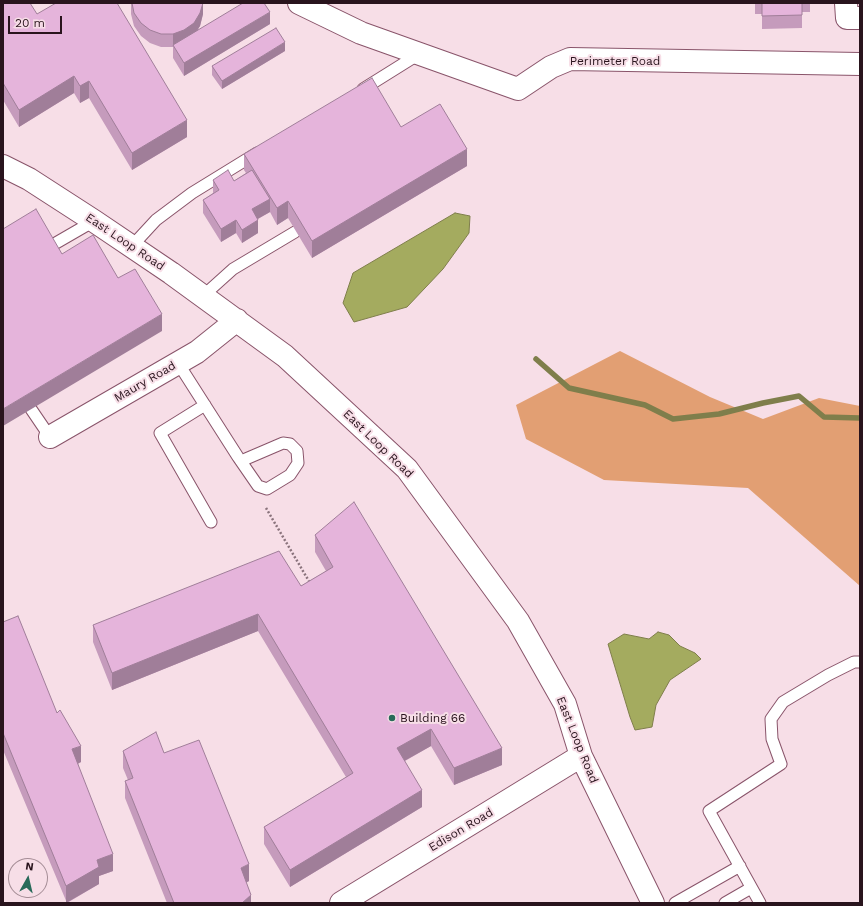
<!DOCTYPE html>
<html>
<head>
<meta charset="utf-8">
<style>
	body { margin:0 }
	#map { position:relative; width:863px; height:906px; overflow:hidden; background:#f7dee7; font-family:"Work Sans",sans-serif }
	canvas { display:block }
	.frame { position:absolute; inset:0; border:4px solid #29141d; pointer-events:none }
	.north { position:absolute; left:8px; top:858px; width:40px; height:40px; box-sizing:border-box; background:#f7dee7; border:1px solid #a58d96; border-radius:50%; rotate:8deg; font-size:11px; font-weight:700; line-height:16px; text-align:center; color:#29141d }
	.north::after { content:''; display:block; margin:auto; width:14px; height:18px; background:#286a59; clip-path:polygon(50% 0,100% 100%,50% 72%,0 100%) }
	.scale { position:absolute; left:8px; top:16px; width:54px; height:18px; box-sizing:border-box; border:2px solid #29141d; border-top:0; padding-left:5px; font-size:12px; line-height:14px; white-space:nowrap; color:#29141d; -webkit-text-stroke:3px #f7dee7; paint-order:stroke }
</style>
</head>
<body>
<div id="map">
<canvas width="863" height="906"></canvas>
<div class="frame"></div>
<div class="north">N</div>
<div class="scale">20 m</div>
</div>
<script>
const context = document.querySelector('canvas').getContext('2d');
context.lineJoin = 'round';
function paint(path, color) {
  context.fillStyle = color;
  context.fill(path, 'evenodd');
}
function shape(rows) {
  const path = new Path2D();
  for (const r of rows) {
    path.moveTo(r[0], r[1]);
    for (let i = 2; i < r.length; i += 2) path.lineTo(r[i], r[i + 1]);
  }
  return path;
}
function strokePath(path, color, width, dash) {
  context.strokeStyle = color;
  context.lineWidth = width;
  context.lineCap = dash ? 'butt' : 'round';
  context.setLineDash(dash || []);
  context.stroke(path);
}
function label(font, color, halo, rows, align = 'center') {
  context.font = font + ' "Work Sans",sans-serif';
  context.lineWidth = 4;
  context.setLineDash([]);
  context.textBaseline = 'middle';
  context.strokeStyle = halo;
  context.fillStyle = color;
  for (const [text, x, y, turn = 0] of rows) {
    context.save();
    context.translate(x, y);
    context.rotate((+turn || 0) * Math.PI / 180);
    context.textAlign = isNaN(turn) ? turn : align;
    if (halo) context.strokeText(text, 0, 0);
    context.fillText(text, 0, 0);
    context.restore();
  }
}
const forest = shape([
	[620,351,710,397,763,419,819,398,860,406,860,586,748,488,604,480,526,439,516,405]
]);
const water = shape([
	[455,213,470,216,469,233,443,269,407,307,354,322,343,303,353,273,455,213],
	[658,632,669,635,680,646,695,653,701,659,670,680,656,705,652,727,635,730,630,717,608,644,624,634,649,639,658,632]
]);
const stream = shape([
	[536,359,569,388,645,405,673,419,719,414,763,403,799,396,824,417,860,418]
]);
const path = shape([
	[266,508,310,583]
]);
const service = shape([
	[363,89,419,54],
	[132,246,156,220,192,193,257,153],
	[49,247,94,221],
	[203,296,233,269,295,232],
	[178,363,238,457,258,486,267,489,290,475,298,463,297,451,290,444,283,443,241,461],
	[205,405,160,433,211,522],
	[31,409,50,437],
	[675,903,740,866],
	[725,903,751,888],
	[760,903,709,811,781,764,772,739,771,719,783,702,828,675,854,662,860,662]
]);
const minor = shape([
	[299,3,361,33,518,89,551,67,570,59,860,64],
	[846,3,847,18,860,18],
	[3,166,29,179,94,221,171,273,285,356,407,469,518,621,565,704,581,756,653,903],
	[50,437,197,352,237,320],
	[341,903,581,756]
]);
const wall = shape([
	[3,3,37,14,187,137,132,170,89,98,80,103,74,93,19,127,3,100],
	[131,3,203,3,203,14,200,26,197,30,270,24,184,76,173,58,173,47,161,47,150,43,141,36,134,26,131,14],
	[755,3,810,3,810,12,802,12,802,28,762,29,762,14,755,14],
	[285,51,222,89,212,75,212,66],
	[401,127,467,166,312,258,288,218,277,225,270,212,258,219,258,233,242,243,236,233,221,242,203,213,203,200,213,193,213,180,234,181,246,173,244,170,244,154],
	[315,535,502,765,454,785,431,746,405,761,422,807,290,887,264,844,264,827,346,777,258,631,112,690,93,642,93,625,301,586,326,571,315,552],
	[3,622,57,713,81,762,78,764,113,871,99,876,99,884,67,903,3,750],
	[123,751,164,753,249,881,246,883,251,903,167,903,125,798,125,781,128,780,123,768]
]);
const shadedWall = shape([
	[203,3,203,14,200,26,194,36,173,45,173,34],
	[270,12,270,24,184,76,184,63],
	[285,42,285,51,222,89,222,81],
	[74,76,74,93,19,127,19,110],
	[89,81,89,98,80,103,80,86],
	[187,120,187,137,132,170,132,153],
	[467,149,467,166,312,258,312,241],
	[270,199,270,212,252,222,252,209],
	[288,201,288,218,277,225,277,208],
	[236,220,236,233,221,242,221,229],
	[258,220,258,233,242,243,242,230],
	[162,314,162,331,3,426,3,409],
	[258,614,258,631,112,690,112,673],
	[431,729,431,746,397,765,397,748],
	[81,746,81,762,72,766,72,749],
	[502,748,502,765,454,785,454,768],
	[422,790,422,807,290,887,290,870],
	[113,854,113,871,99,876,99,884,66,903,66,886,97,860],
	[249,864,249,881,241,885,241,868],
	[251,895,251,903,242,903]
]);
const building = shape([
	[3,3,30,3,37,14,56,3,117,3,187,120,132,153,89,81,80,86,74,76,19,110,3,83,3,3],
	[132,3,203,3,200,13,194,23,184,30,173,34,161,34,150,30,141,23,134,13,132,3],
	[243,3,264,3,270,12,184,63,173,45,243,3],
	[762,3,802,3,802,15,762,16,762,3],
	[276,28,285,42,222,81,212,66,276,28],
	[372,78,401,127,440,104,467,149,312,241,288,201,277,208,244,154,372,78],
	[228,170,234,181,252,170,270,199,252,209,258,220,242,230,236,220,221,229,203,200,219,190,213,180,228,170],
	[36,209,62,254,93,235,118,278,135,269,162,314,3,409,3,229,36,209],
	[354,502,502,748,454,768,431,729,397,748,422,790,290,870,264,827,353,773,258,614,112,673,93,625,279,551,301,586,333,567,315,535,354,502],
	[18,616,57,713,60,710,81,746,72,749,113,854,97,860,99,867,66,886,3,733,3,622,18,616],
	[156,732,164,753,199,740,249,864,241,868,251,895,242,903,174,903,125,781,133,778,123,751,156,732]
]);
const markers = [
	[392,718,4,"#286a59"]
];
const streetNames = [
	["Perimeter Road",615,61],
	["East Loop Road",125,242,34],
	["Maury Road",145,382,-30],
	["East Loop Road",378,444,44],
	["East Loop Road",577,740,68],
	["Edison Road",461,830,-31]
];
const poiNames = [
	["Building 66",400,718]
];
paint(forest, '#e29f73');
paint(water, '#a4ab5f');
strokePath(water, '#7f7e4b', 1);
strokePath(stream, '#7f7e4b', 5.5);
strokePath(service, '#89546a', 13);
strokePath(minor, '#89546a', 24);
strokePath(path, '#8a737c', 2.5, [2, 2]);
strokePath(service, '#fff', 11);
strokePath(minor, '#fff', 22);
paint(wall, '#c59bbc');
paint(shadedWall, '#a07e99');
paint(building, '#e5b4db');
strokePath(building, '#a07e99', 1);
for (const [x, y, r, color] of markers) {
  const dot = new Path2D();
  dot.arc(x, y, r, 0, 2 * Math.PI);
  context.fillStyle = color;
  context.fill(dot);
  strokePath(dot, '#f7dee7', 1.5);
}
label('12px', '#29141d', '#f7dee7', streetNames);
label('12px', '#29141d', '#f7dee7', poiNames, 'left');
</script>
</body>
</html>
